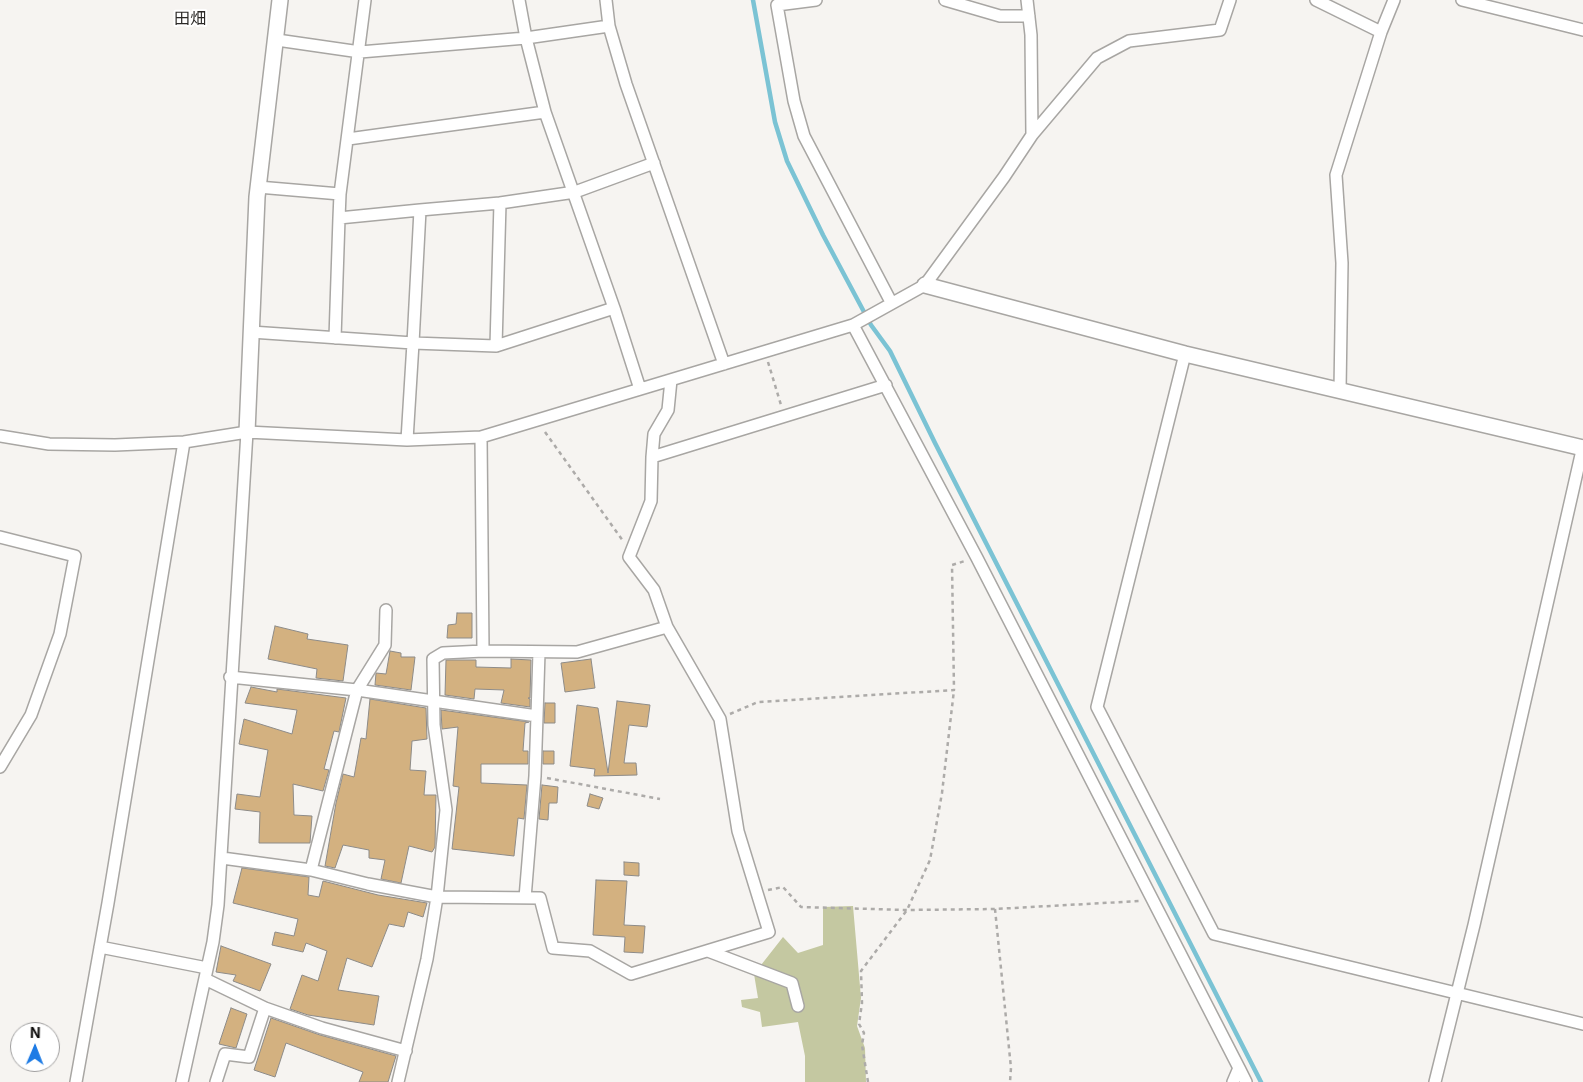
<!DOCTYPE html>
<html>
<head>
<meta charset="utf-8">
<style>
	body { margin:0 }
	#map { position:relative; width:1583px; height:1082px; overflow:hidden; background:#f6f4f1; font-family:Inter,sans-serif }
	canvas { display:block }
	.north { position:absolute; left:10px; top:1022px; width:50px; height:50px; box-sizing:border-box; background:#fff; border:1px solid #9f9e9e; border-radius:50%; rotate:1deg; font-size:14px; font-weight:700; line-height:20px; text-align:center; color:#0e0d0c }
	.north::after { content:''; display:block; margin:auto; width:18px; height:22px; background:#1d7be5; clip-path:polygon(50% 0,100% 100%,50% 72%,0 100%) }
</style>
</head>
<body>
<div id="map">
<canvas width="1583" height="1082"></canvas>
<div class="north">N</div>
</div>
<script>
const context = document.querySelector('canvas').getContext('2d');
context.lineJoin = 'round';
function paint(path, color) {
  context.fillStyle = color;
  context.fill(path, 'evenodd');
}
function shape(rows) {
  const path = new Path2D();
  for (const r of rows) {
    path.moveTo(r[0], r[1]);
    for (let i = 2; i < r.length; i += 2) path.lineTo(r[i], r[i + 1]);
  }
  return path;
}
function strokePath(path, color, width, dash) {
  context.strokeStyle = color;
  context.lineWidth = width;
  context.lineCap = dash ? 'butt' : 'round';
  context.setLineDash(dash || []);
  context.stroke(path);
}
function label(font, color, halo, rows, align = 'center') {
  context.font = font + ' Inter,"Noto Sans JP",sans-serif';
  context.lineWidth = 4;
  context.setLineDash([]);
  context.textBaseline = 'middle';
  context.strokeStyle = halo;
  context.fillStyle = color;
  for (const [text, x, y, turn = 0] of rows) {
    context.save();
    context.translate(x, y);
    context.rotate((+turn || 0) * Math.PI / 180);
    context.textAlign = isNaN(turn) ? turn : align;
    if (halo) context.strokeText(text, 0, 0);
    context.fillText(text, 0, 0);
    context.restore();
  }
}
const green = shape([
	[853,906,861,998,857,1026,865,1048,866,1082,805,1082,805,1056,798,1022,762,1027,760,1012,742,1007,741,1000,758,998,754,974,783,937,798,953,823,945,823,907]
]);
const stream = shape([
	[753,0,775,122,787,161,823,235,871,325,890,351,935,443,1261,1082]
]);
const building = shape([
	[457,613,472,613,472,638,447,638,448,625,456,624,457,613],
	[275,626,308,634,307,639,348,645,343,681,316,678,317,669,268,659,275,626],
	[390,651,401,653,401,657,415,657,411,690,375,685,376,673,386,674,390,651],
	[511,659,531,660,530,698,528,698,530,699,530,707,501,703,504,690,475,689,474,699,445,695,446,660,476,660,476,667,511,668,511,659],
	[591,659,595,688,565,692,561,663,591,659],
	[251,687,277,692,277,689,346,698,339,732,334,731,324,769,329,770,323,791,293,784,294,815,312,816,310,843,259,843,260,812,235,809,237,794,260,797,268,750,239,744,244,719,292,734,297,710,245,703,251,687],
	[370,699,426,708,427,739,412,741,410,770,426,771,424,795,436,795,435,847,432,852,409,846,401,883,381,879,385,860,369,858,369,850,343,845,335,868,325,866,336,803,343,774,354,777,361,738,366,739,370,699],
	[617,701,650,705,647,727,629,725,624,763,636,763,637,775,594,776,595,769,570,766,577,705,598,708,608,773,617,701],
	[545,703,555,703,555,723,544,723,545,703],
	[441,710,529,722,525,723,523,751,528,751,528,764,481,764,481,783,527,785,524,819,518,818,514,856,452,849,459,787,453,786,458,727,442,729,441,710],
	[543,751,554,751,554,764,543,764,543,751],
	[542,785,558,787,557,803,549,803,548,820,539,819,542,785],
	[590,794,603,798,599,809,587,806,590,794],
	[624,862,639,863,639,876,624,875,624,862],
	[242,868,309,877,308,895,319,897,323,881,378,895,427,903,423,917,408,912,404,927,389,924,372,967,347,958,338,990,379,996,374,1025,308,1015,290,1009,302,975,318,981,327,951,306,943,303,952,272,945,275,932,294,936,298,919,233,903,242,868],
	[596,880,627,881,624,925,645,926,643,953,624,952,625,937,593,935,596,880],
	[221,946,271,964,260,991,233,981,236,975,216,972,221,946],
	[231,1008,247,1014,236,1048,219,1044,231,1008],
	[271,1018,320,1035,396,1056,388,1082,359,1082,363,1072,286,1043,275,1077,254,1070,271,1018]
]);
const path = shape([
	[768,362,781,405],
	[545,432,623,541],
	[730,714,758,702,954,690,952,565,965,561],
	[547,778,660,799],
	[768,890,783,887,801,907,907,910,995,909,1140,901],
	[995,909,1011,1068,1010,1082],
	[868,1082,862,1045,864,1033,859,1024,862,1003,861,971,907,910,930,860,942,793,954,690]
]);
const minor = shape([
	[519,0,526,38,545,112],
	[606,0,609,26,626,84,724,364],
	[816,0,777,5,794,101,804,136,891,302],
	[945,0,1000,16,1029,16],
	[1027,0,1031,35,1032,135],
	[1316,0,1381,32],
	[1462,0,1583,30],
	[277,40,360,52,526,38,609,26],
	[348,139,545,112,614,308],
	[258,187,340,194,339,218],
	[340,194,365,0],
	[500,203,575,192,654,163],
	[853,325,977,558,1239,1068],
	[251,332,413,343,407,440],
	[335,338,339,218,420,210,413,343,496,346,500,203,420,210],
	[496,346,614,308,640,389],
	[1185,354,1097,707,1214,934,1583,1024],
	[1340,390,1342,263,1336,175,1381,32,1394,0],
	[0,436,49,444,115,445,184,442,247,432,407,440,481,437,853,325,925,285,1004,177,1032,135,1097,58,1129,41,1220,30,1230,0],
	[652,457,654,434,668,410,671,380],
	[0,537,75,556,60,634,31,715,0,767],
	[667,627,654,590,629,557,651,501,652,457,886,385],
	[230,677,357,690,537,716,539,652],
	[222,858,311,870,357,690,385,645,386,610],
	[311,870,368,884,437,897,540,898,553,948,590,951,631,974,769,932,738,831,720,719,667,627,577,652,483,651],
	[525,898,535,776,537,716],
	[100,947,207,968],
	[708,951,792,983,798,1006],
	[205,979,265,1008,249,1057,225,1054,216,1082],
	[265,1008,322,1028,406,1051],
	[76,1082,108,903,184,442],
	[182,1082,213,942,218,905,247,432],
	[398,1082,427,959,437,897,446,810,434,725,433,659,443,653,483,651,481,437],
	[1233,1082,1239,1068,1246,1082],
	[1435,1082,1474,925,1583,446]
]);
const tertiary = shape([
	[925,285,1185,354,1583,448],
	[247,432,257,197,280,0]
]);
const neighbourhoodNames = [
	["田畑",190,19]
];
paint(green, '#c4c8a1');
strokePath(stream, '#7bc3d4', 4.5);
paint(building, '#d3b180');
strokePath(building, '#8d8b88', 1);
strokePath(minor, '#a8a6a3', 14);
strokePath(tertiary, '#a8a6a3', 18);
strokePath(path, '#adaba9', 2.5, [4, 4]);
strokePath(minor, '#fff', 11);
strokePath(tertiary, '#fff', 15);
label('16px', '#2b2927', '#fff', neighbourhoodNames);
</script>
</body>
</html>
